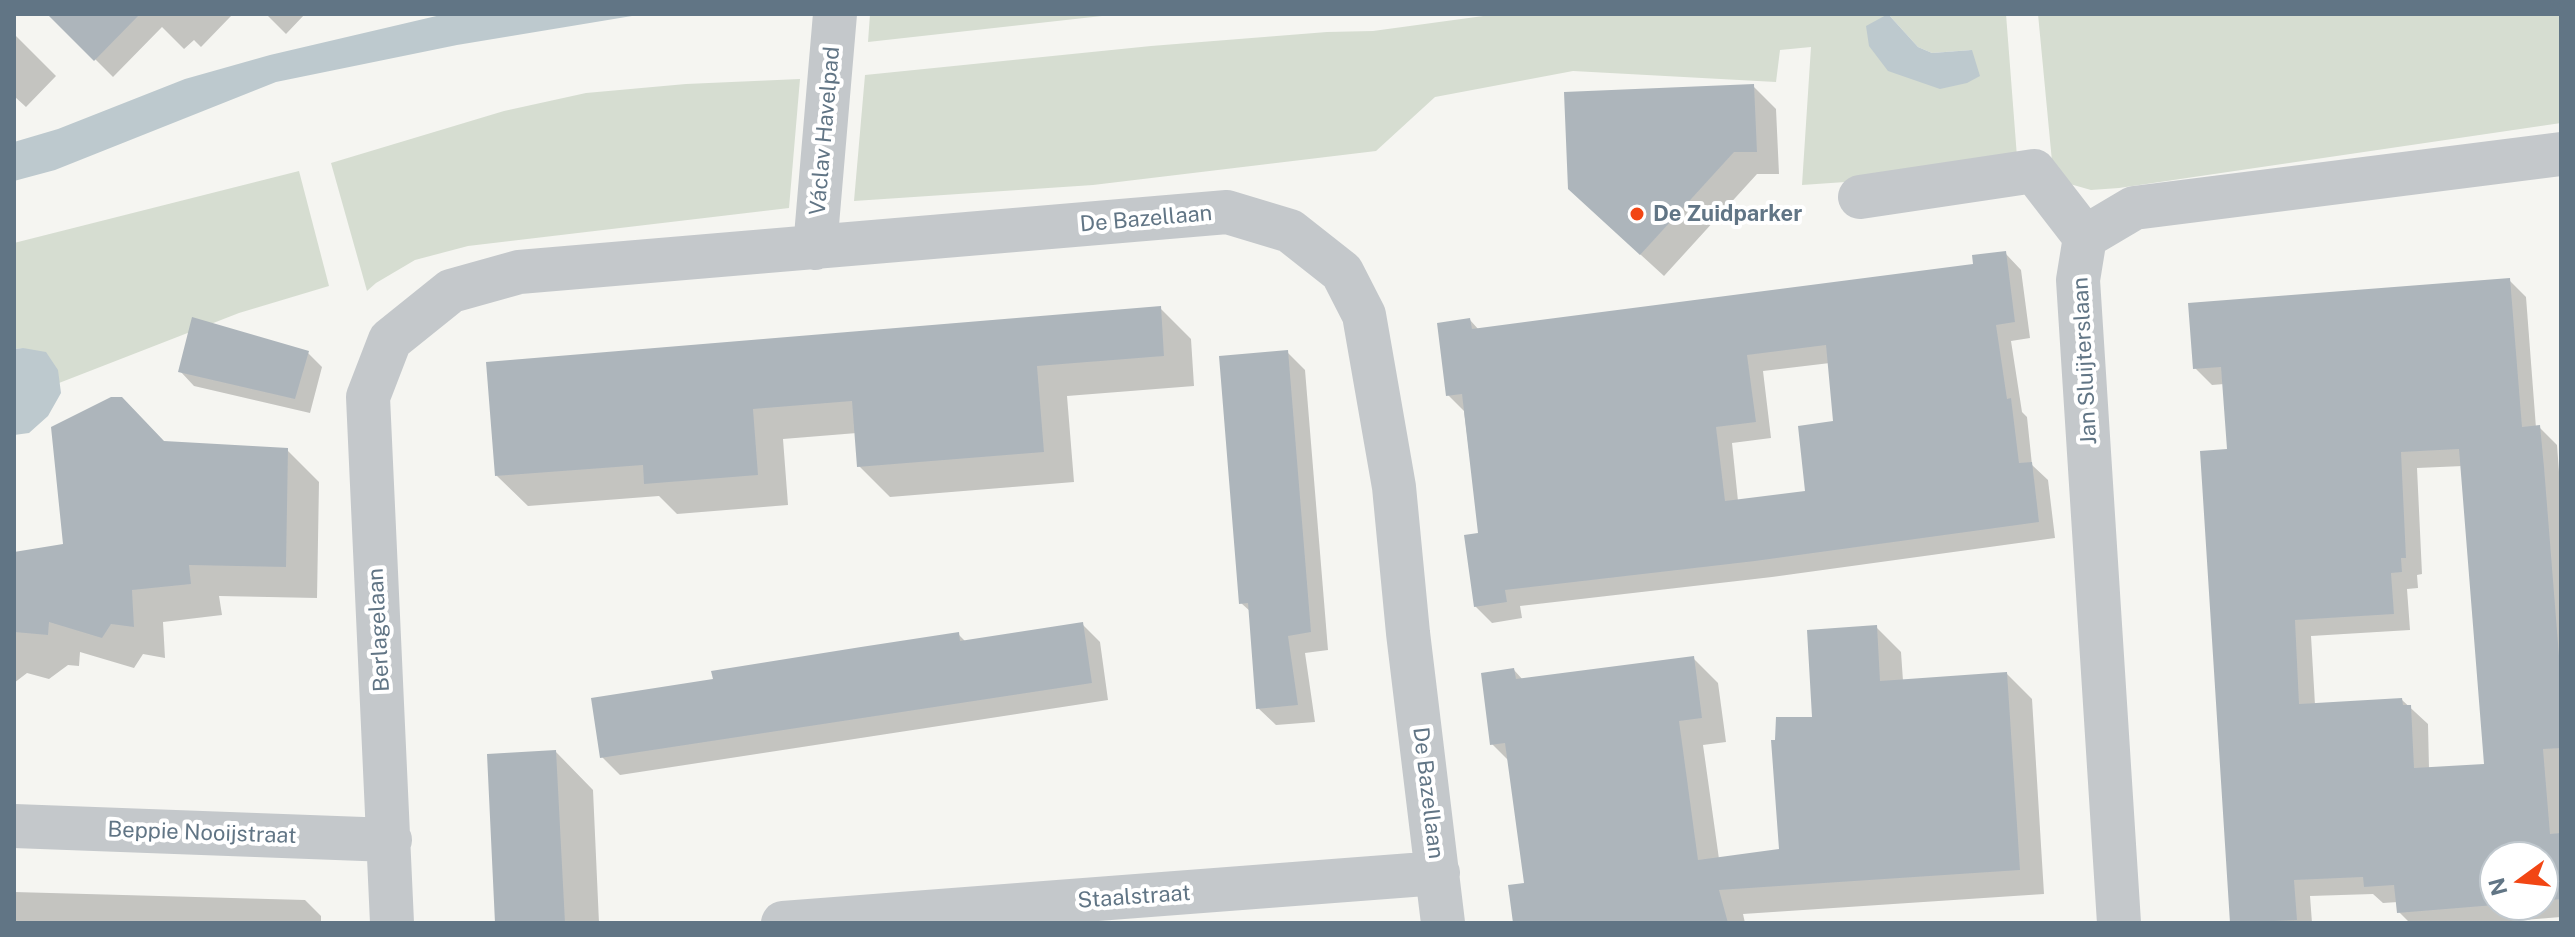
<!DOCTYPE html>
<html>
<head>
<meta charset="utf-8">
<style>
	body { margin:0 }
	#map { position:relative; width:2575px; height:937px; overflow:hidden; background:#f5f5f1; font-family:"Public Sans",sans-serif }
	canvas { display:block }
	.frame { position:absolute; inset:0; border:16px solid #617585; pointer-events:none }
	.north { position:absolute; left:2479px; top:841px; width:80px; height:80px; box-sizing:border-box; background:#fff; border:2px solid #c0c8ce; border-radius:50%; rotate:255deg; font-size:22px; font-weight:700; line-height:32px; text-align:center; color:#617585 }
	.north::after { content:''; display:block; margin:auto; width:28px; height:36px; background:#f24614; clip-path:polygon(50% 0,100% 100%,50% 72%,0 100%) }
</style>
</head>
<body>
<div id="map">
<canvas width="2575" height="937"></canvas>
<div class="frame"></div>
<div class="north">N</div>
</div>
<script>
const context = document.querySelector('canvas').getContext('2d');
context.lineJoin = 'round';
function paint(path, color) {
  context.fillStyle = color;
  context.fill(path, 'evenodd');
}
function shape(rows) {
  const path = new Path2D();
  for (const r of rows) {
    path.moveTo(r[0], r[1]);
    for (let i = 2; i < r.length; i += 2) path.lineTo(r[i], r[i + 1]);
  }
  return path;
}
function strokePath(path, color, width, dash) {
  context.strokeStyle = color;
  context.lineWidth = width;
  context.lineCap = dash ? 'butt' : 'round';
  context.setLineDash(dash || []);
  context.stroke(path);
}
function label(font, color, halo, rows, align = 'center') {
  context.font = font + ' "Public Sans",sans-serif';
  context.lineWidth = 8;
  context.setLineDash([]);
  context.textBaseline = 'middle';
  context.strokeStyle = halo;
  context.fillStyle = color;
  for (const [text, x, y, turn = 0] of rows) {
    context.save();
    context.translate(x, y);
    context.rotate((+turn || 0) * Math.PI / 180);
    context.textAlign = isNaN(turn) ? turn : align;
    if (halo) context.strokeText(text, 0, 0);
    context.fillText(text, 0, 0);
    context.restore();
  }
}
const green = shape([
	[870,14,1120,14,868,42],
	[1498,14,2006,14,2018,170,1802,185,1811,47,1780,50,1776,82,1573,71,1435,97,1376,151,1093,185,854,201,865,75,1151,46,1327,32,1373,31],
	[1888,14,1918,47,1932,53,1972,50,1888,71],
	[2038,14,2561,14,2561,123,2119,188,2091,190,2070,184,2053,172],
	[800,79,789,208,468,246,415,260,376,283,367,291,331,163,504,111,586,93,686,84],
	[299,171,329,286,239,313,59,383,57,370,23,348,14,349,14,243]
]);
const water = shape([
	[445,14,644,14,457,45,276,82,55,170,14,181,14,142,58,129,185,79,270,55],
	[1888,14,1918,47,1932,53,1972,50,1980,76,1967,83,1940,89,1888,71,1869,46,1866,26],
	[23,348,46,352,58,370,61,393,48,416,29,433,14,435,14,349]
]);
const shadow = shape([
	[76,14,231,14,232,15,201,47,194,40,184,49,162,27,113,77,63,27],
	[266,14,305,14,286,34],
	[14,34,56,76,26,107,14,96],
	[1753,86,1776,109,1779,174,1757,174,1664,276,1594,212],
	[2005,253,2021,270,2030,338,2011,341,2022,412,2027,417,2032,465,2048,480,2055,538,1772,577,1520,606,1522,618,1492,623,1475,606,1480,535,1464,411,1448,395,1470,320,1479,330,1975,266],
	[1830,363,1836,423,1807,493,1738,501,1732,443,1771,438,1763,371],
	[2509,280,2526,297,2536,428,2540,428,2557,445,2561,498,2561,765,2559,765,2561,917,2487,923,2410,923,2399,912,2398,902,2383,903,2373,894,2310,896,2312,923,2232,923,2202,453,2229,451,2224,384,2212,385,2195,368],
	[2463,466,2487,766,2429,769,2428,724,2402,700,2315,705,2311,636,2410,630,2407,589,2418,588,2417,575,2422,574,2417,468],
	[2495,857,2543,857,2543,905,2495,905],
	[1160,308,1191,339,1194,386,1067,396,1074,482,890,497,859,466,857,433,783,439,788,505,677,514,659,496,528,506,497,476,488,364],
	[1287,352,1305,370,1328,650,1305,653,1315,722,1276,725,1258,708,1251,612,1241,603],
	[308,353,322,367,310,413,194,386,180,371],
	[165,444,287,450,319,482,317,598,219,596,222,615,163,622,165,658,143,654,134,668,80,652,79,666,68,665,49,679,27,673,14,683,14,555,66,546],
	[1082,624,1100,642,1108,700,620,775,602,757,715,681,959,635,966,642],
	[1876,627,1901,652,1903,681,2007,674,2032,699,2044,894,1743,914,1745,923,1515,923,1526,884,1509,761,1492,744,1514,670,1523,680,1693,658,1718,683,1726,742,1703,745,1719,859,1781,851,1815,719],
	[556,752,593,790,599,923,497,923],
	[14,892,305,900,321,916,321,923,14,923]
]);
const building = shape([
	[47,14,140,14,94,61],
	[1754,84,1757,152,1734,152,1640,255,1568,189,1564,92],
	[2006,251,2015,322,1996,325,2007,399,2011,398,2019,463,2032,462,2039,522,1755,561,1505,590,1507,602,1474,607,1464,535,1478,533,1462,394,1446,396,1437,323,1470,318,1472,329,1540,320,1973,264,1972,255],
	[1826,345,1833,421,1798,426,1805,491,1725,501,1716,427,1756,422,1747,355],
	[2510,278,2522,427,2540,425,2544,467,2561,681,2561,748,2543,749,2550,834,2561,833,2561,899,2543,901,2543,857,2495,857,2495,905,2397,913,2394,885,2364,887,2363,877,2294,880,2297,920,2230,923,2200,451,2227,449,2221,367,2193,369,2188,303],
	[2459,449,2484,764,2414,768,2411,705,2403,705,2402,698,2299,704,2295,620,2394,614,2391,573,2402,572,2401,558,2406,558,2401,452],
	[1161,306,1164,356,1037,366,1044,452,857,467,852,401,753,409,758,475,644,484,643,465,495,476,486,362],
	[192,317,309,351,295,399,178,372],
	[1288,350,1311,632,1288,636,1298,705,1256,709,1248,603,1239,604,1219,356],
	[111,397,122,397,164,441,288,448,286,567,189,565,191,584,132,590,134,627,111,624,102,638,49,622,48,635,14,632,14,552,63,544,51,427],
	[1083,622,1092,683,600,758,591,698,713,679,711,671,861,647,959,632,960,641],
	[1877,625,1880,681,2007,672,2020,870,1719,890,1728,923,1513,923,1508,885,1524,883,1505,743,1490,745,1481,673,1514,668,1516,679,1694,656,1702,718,1679,721,1698,860,1779,849,1771,740,1775,740,1776,717,1812,717,1807,630],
	[556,750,565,923,495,923,487,754]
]);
const minor = shape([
	[1860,197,2034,171,2085,237],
	[815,248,835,14],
	[14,826,390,840],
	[392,923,368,397,390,340,451,291,519,272,1227,212,1290,231,1342,272,1364,315,1394,487,1408,633,1443,923],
	[783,923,1438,873],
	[2119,923,2078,280,2085,237,2134,208,2561,154]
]);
const markers = [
	[1637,214,8,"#f24614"]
];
const streetNames = [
	["Václav Havelpad",825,131,-85],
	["De Bazellaan",1146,219,-5],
	["Jan Sluijterslaan",2085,361,-93],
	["Berlagelaan",379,630,-93],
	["De Bazellaan",1428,793,83],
	["Beppie Nooijstraat",202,833,2],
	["Staalstraat",1134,897,-4]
];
const poiNames = [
	["De Zuidparker",1653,214]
];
paint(green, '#d6ddd1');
paint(water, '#bdc9ce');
paint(shadow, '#0003');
paint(building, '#adb5bb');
strokePath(minor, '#c4c8cb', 44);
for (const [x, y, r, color] of markers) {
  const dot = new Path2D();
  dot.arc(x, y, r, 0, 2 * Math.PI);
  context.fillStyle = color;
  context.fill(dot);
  strokePath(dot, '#fff', 3);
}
label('22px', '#617585', '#fff', streetNames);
label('bold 22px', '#617585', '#fff', poiNames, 'left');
</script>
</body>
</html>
